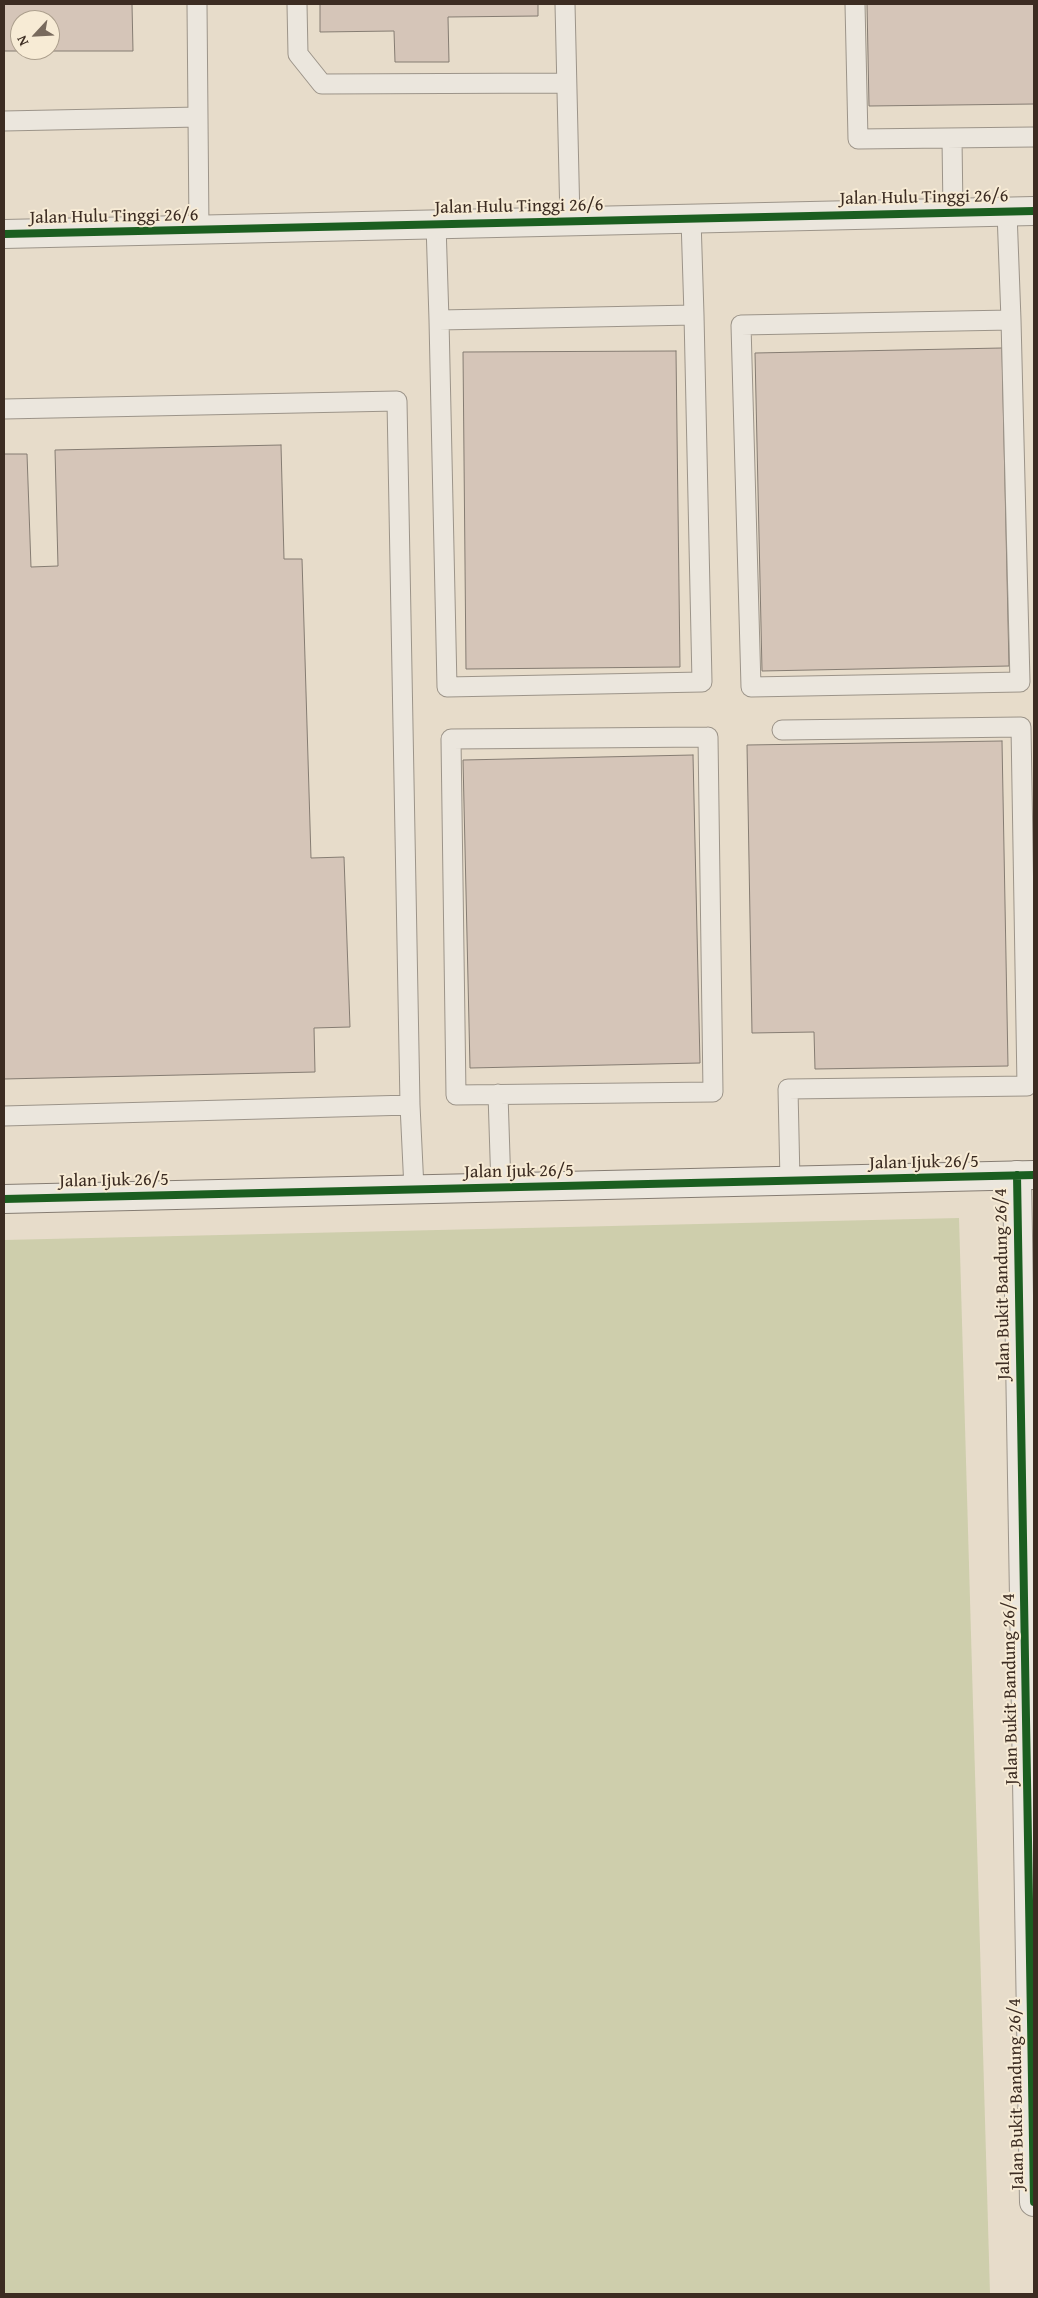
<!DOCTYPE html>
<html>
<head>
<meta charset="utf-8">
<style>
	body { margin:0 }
	#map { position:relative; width:1038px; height:2298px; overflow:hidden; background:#e7dcca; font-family:"Gentium Book Plus",serif }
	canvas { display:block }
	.frame { position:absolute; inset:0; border:5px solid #3c2c22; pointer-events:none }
	.north { position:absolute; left:10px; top:10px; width:50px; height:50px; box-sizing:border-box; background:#f7ebd5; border:1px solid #ac9f8d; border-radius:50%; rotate:245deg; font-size:14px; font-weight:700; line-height:20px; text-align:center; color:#3c2c22 }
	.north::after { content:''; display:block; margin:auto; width:18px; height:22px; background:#786a5d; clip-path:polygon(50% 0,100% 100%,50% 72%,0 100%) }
</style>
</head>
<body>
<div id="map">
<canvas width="1038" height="2298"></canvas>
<div class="frame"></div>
<div class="north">N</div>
</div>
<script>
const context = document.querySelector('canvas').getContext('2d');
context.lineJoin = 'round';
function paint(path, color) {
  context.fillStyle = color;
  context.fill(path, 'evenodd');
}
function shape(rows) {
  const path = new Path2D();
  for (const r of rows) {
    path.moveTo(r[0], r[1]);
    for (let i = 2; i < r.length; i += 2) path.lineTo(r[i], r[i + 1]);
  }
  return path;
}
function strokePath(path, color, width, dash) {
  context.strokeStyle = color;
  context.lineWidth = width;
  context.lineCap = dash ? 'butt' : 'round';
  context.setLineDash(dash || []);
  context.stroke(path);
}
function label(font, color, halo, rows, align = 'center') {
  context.font = font + ' "Gentium Book Plus",serif';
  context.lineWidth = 4;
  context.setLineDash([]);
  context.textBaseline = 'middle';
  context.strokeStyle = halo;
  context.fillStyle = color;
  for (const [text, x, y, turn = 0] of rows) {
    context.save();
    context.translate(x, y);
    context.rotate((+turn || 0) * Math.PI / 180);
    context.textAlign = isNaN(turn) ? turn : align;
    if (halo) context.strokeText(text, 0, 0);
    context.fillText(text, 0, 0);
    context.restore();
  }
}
const green = shape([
	[959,1218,990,2294,4,2294,4,1240]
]);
const building = shape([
	[4,4,132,4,133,51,4,51,4,4],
	[20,20,50,20,50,50,20,50,20,20],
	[320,4,538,4,538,16,448,17,449,62,395,62,394,31,320,32,320,4],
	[867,4,1034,4,1034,104,869,106,867,4],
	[1002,348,1009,666,762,671,755,353,1002,348],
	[676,351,680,667,466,669,463,352,676,351],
	[281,445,284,559,302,559,311,858,344,857,350,1027,314,1028,315,1072,4,1079,4,454,27,454,31,567,58,566,55,450,281,445],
	[1002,741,1008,1066,815,1069,814,1032,752,1033,747,745,1002,741],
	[693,755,700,1063,470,1068,463,760,693,755]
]);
const lane = shape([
	[197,4,199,230],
	[297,4,298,54,322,84,566,83],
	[565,4,570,221],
	[855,4,858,139,1034,137],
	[4,121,198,117],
	[952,139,953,212],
	[1007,212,1011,320,1020,682,751,687,741,325,1011,320],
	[436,224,439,320,694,315,691,219],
	[439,320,447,687,702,682,694,315],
	[4,409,397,401,410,1105,4,1116],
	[782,730,1021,727,1027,1086,788,1089,790,1181],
	[708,737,713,1092,456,1095,451,739,708,737],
	[498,1094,501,1188],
	[410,1105,414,1189]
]);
const street = shape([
	[4,234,1034,211],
	[1017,1175,1034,2202]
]);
const secondary = shape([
	[4,1199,1034,1175]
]);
const cycleway = shape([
	[4,234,1034,211],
	[1017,1175,1034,2202],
	[4,1199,1034,1175]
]);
const streetNames = [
	["Jalan Hulu Tinggi 26/6",924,198,-1],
	["Jalan Hulu Tinggi 26/6",519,207,-1],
	["Jalan Hulu Tinggi 26/6",114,217,-1],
	["Jalan Ijuk 26/5",924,1163,-1],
	["Jalan Ijuk 26/5",519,1172,-1],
	["Jalan Ijuk 26/5",114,1181,-1],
	["Jalan Bukit Bandung 26/4",1003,1284,-91],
	["Jalan Bukit Bandung 26/4",1011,1689,-91],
	["Jalan Bukit Bandung 26/4",1017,2094,-91]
];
paint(green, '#ceceac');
paint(building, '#d5c5b8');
strokePath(building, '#857c72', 1);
strokePath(lane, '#9c9489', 21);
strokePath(street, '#9c9489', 30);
strokePath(secondary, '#857c72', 30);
strokePath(lane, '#ebe6dd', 19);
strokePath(street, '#ebe6dd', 28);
strokePath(secondary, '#ebe6dd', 28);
strokePath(cycleway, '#1b5e20', 8);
label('18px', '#3c2c22', '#f7ebd5', streetNames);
</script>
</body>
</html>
